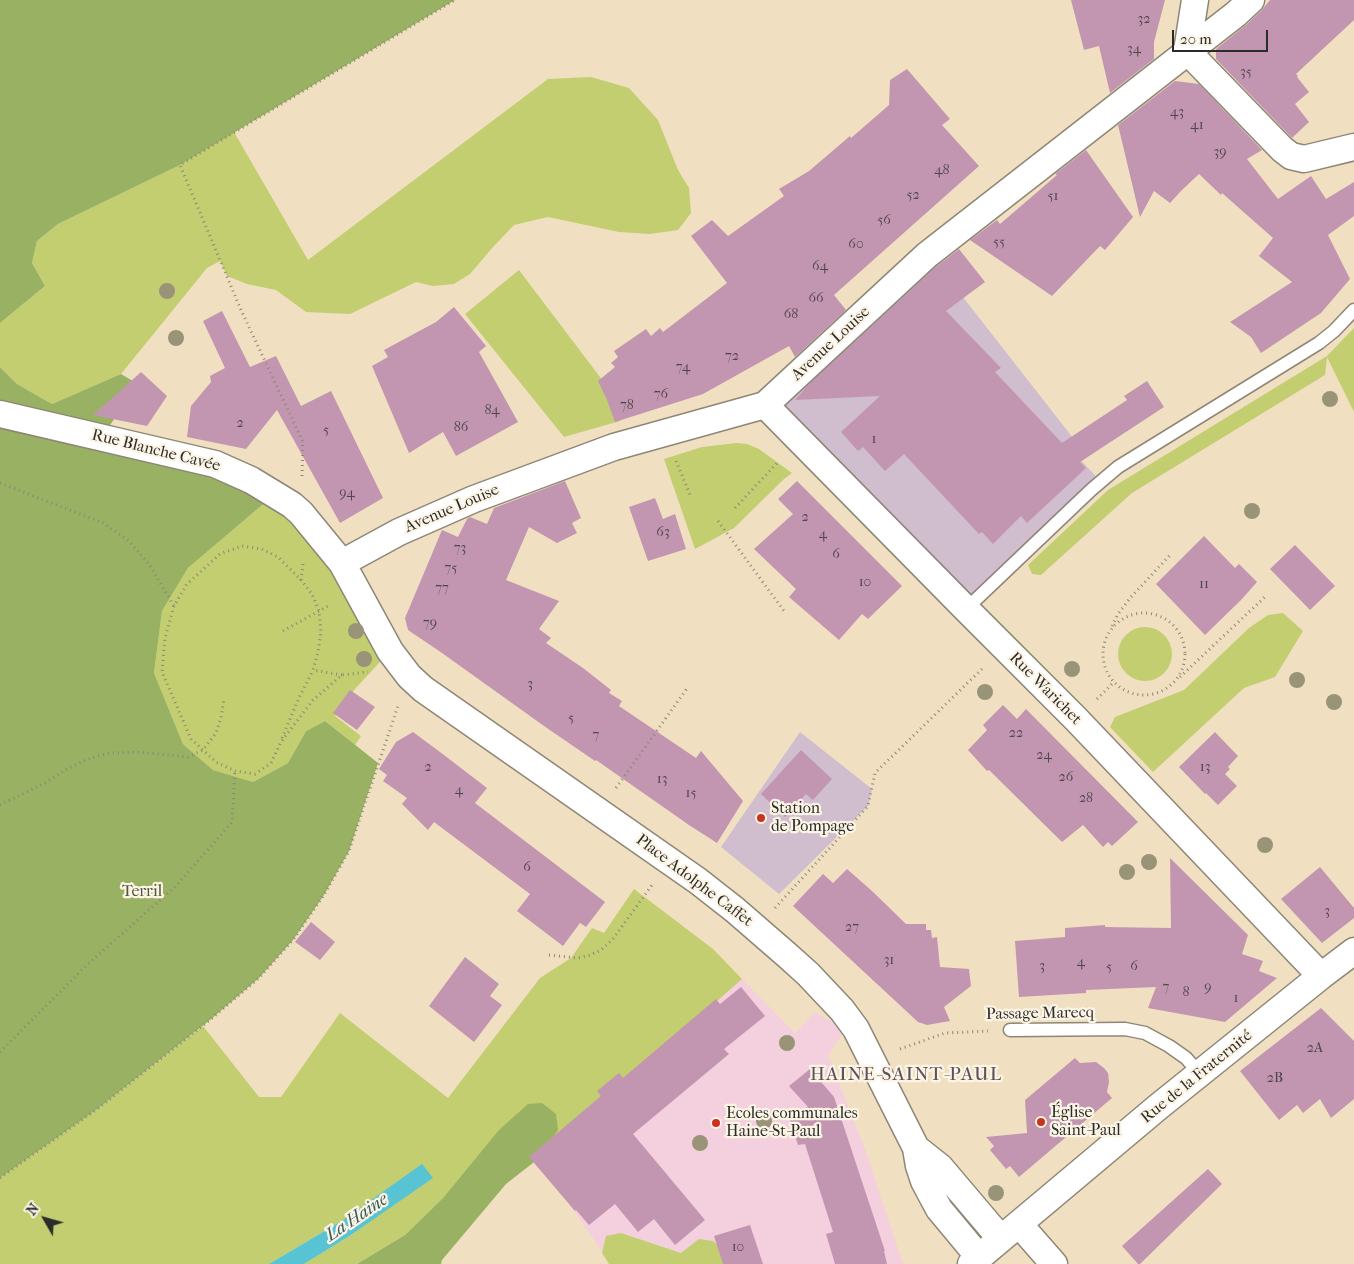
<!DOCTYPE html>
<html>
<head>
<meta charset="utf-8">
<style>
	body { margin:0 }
	#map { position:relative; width:1354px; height:1264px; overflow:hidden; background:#f0e0c1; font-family:"IM FELL French Canon",serif }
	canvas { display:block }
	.north { position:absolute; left:20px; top:1194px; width:50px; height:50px; -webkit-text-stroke:4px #fcf5e5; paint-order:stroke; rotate:308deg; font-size:14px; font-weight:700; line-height:20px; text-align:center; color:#2b2b2b }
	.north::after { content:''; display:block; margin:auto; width:18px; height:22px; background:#2b2b2b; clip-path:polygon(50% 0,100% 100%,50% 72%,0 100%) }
	.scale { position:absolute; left:1172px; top:30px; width:96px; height:22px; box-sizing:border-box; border:2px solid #2b2b2b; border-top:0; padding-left:6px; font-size:15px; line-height:18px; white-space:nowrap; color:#2b2b2b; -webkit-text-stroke:4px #fcf5e5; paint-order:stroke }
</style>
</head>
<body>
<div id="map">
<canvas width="1354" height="1264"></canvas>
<div class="north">N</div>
<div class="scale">20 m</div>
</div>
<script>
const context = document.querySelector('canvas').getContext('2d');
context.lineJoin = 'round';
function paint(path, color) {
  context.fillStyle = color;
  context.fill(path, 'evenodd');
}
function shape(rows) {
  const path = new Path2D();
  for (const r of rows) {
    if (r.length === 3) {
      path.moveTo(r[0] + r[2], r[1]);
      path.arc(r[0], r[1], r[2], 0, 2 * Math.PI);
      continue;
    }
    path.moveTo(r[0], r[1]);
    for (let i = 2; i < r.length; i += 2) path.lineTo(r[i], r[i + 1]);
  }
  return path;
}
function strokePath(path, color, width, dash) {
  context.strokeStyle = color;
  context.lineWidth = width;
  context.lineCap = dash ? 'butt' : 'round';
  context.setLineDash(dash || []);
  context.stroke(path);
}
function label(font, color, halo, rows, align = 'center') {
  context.font = font + ' "IM FELL French Canon",serif';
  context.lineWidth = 4.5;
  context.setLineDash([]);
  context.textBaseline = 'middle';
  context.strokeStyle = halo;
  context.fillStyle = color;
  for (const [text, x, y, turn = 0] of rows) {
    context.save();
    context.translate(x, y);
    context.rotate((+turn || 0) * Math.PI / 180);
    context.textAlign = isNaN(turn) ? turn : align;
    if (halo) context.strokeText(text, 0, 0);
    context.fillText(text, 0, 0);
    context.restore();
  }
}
const built = shape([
	[742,979,795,1033,815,1012,845,1030,828,1055,865,1149,903,1264,611,1264,538,1159]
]);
const industrial = shape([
	[927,255,941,269,1073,438,1065,443,1101,482,966,609,769,409],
	[800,732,872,789,868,806,779,894,721,847]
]);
const green = shape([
	[591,77,629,88,658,120,678,170,689,188,691,213,678,230,650,234,619,232,548,217,514,225,493,247,470,274,454,284,433,286,416,282,350,314,306,312,276,290,247,284,227,276,220,261,207,268,121,374,52,404,17,384,0,367,0,323,45,286,32,263,37,241,58,224,180,165,234,132,308,260,548,79],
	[519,270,603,381,612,395,620,421,564,437,465,314],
	[1354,328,1354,412,1327,357,1325,375,1132,493,1041,575,1032,574,1028,565,1108,490,1327,356],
	[737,443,747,444,759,449,792,473,784,479,734,528,695,549,664,459,702,447],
	[275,494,292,505,390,651,355,689,335,716,361,736,355,745,325,721,306,731,288,763,253,782,213,770,183,744,154,673,162,611,188,568],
	[1283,613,1303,631,1275,677,1244,688,1153,772,1110,727,1115,717,1184,690,1249,628,1268,615],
	[1145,654,27],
	[634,889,713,949,742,979,538,1159,444,1197,405,1235,357,1264,304,1264,351,1235,432,1178,343,1220,269,1264,0,1264,0,1178,96,1110,203,1026,259,1097,281,1097,340,1013,448,1098,540,978,571,958,592,928,604,933],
	[621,1233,681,1253,699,1239,713,1241,723,1250,728,1264,609,1264,602,1253,606,1236]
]);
const forest = shape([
	[0,0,455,0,180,165,58,224,37,241,32,263,45,286,0,323],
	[0,367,17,384,52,404,121,374,138,384,102,437,275,494,188,568,162,611,154,673,183,744,213,770,253,782,288,763,306,731,325,721,378,763,349,851,324,895,293,940,259,978,210,1020,96,1110,0,1178],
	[542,1103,556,1114,558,1130,538,1159,506,1184,442,1260,441,1264,357,1264,405,1235,444,1197,499,1130,528,1104]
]);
const water = shape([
	[422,1164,433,1178,351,1235,304,1264,269,1264,343,1220]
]);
const building = shape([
	[1071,0,1165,0,1154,42,1154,59,1110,93,1099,46,1084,50],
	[1270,0,1354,0,1354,20,1296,74,1298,76,1297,77,1309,92,1295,104,1309,122,1292,138,1216,59,1216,49,1246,25,1261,11],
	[907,69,950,119,942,125,979,166,834,295,846,310,795,357,789,346,703,394,615,422,607,400,598,381,615,367,611,363,618,357,614,351,646,329,651,336,660,328,663,332,727,283,691,236,712,220,728,236,784,196,779,189,809,171,850,136,851,138,889,105,890,80],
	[1175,81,1199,84,1262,150,1247,159,1278,199,1311,176,1326,199,1354,182,1354,216,1328,235,1350,279,1321,313,1261,353,1251,337,1230,322,1292,282,1259,256,1273,238,1222,193,1221,195,1199,174,1181,191,1170,203,1154,191,1140,217,1118,125],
	[1086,150,1133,217,1105,250,1100,246,1052,296,970,240,997,220,1000,224,1057,175,1055,174],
	[959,249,985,282,946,311,1001,368,995,372,1062,443,1127,400,1124,396,1147,381,1164,407,1080,462,1086,468,1027,523,1021,516,993,544,982,532,979,534,904,454,885,471,863,447,858,451,841,432,880,396,795,400,810,383,937,266],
	[454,307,486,346,479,352,518,422,456,456,443,432,409,453,372,366,388,357,384,350,436,322],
	[222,311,250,367,276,356,301,406,331,391,383,498,340,523,277,410,246,449,187,437,191,406,211,382,210,376,225,368,203,321],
	[141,372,167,396,147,426,93,415],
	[565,481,581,518,572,523,577,533,557,543,529,527,506,580,559,601,539,629,551,638,546,643,583,668,611,690,609,693,622,701,619,706,696,758,701,751,743,801,717,843,689,825,596,760,595,761,544,726,442,653,408,630,405,618,442,530,458,537,467,519,470,517,487,524,494,508],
	[797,481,902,586,868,619,862,614,839,640,789,597,796,589,754,549,793,514,778,499],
	[655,498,663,519,675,514,686,549,648,561,629,507],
	[1204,536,1235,568,1239,564,1257,582,1241,600,1205,635,1156,584],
	[1295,545,1335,586,1310,610,1270,569],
	[350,690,375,707,357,730,333,713],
	[1003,705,1017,719,1026,709,1138,822,1112,846,1108,842,1103,847,1083,825,1062,842,989,770,987,771,968,750,987,730,983,725],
	[413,732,444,755,487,788,475,803,605,902,586,927,580,923,563,946,517,911,530,894,434,822,428,830,402,804,407,798,383,781,387,775,379,769,396,742],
	[1215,732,1238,756,1228,767,1230,769,1225,774,1237,786,1218,805,1206,793,1205,794,1179,767],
	[801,750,832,779,813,800,806,794,785,817,761,794],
	[1170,858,1248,935,1242,954,1263,961,1259,971,1277,978,1225,1022,1148,1008,1156,987,1086,990,1086,993,1019,997,1015,941,1065,937,1065,928,1105,925,1105,927,1171,928],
	[1320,867,1354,908,1354,918,1322,943,1281,899],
	[847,869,872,891,906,924,926,924,926,930,931,930,932,938,937,937,940,967,969,969,971,986,944,1007,950,1021,927,1025,918,1022,793,906,823,874,833,883],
	[311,922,335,942,320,960,295,942],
	[465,957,499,984,490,996,502,1005,474,1042,429,1006],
	[741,987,765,1016,724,1049,729,1054,633,1134,705,1220,675,1245,654,1219,638,1232,615,1204,589,1225,576,1210,575,1211,529,1157,601,1096,597,1091,619,1073,623,1078,716,999,720,1004],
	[1321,1008,1354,1041,1354,1099,1331,1118,1320,1099,1303,1113,1297,1105,1279,1120,1240,1071],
	[1075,1058,1080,1063,1096,1062,1104,1068,1108,1073,1109,1082,1107,1092,1112,1098,1019,1177,1010,1166,1006,1169,990,1150,994,1146,986,1137,1027,1133,1025,1100],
	[810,1069,834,1097,885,1251,884,1251,887,1264,835,1264,826,1234,833,1232,805,1144,798,1145,788,1114,808,1107,789,1086],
	[1208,1169,1222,1184,1140,1264,1138,1264,1122,1246],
	[750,1225,763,1264,723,1264,714,1236]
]);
const path = shape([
	[676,461,691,497],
	[302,476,303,442,241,310,180,165,455,0],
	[0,483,103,523,129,541,149,564,174,606],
	[735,508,779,461],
	[718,521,784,611],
	[301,580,303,564],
	[1144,654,41],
	[1112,626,1118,614,1131,597,1172,553],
	[283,631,330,605],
	[342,675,313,670,318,652,321,632,319,611,312,594,301,580,278,557,262,549,242,546,220,554,187,584,174,606,165,638,162,672,191,739,216,762,235,771,255,774,271,763,281,742,313,700,342,675,368,672],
	[1180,677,1267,595],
	[1097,699,1114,682],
	[282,738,298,700,313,670],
	[616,788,688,687],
	[0,805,45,783,67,769,88,759,110,753,139,752,188,757,203,750,216,733,221,718,224,699],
	[775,908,868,806,875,773,983,668],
	[549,955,577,958,588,956,601,950,613,939,652,885],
	[900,1049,945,1033,988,1031],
	[0,1052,87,965,177,885,232,822,235,771],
	[0,1178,96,1110,210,1020,259,978,293,940,324,895,349,851,398,706]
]);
const lane = shape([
	[966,609,1091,490,1118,467,1319,343,1334,331,1354,310],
	[1010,1030,1125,1029,1145,1033,1169,1046,1186,1058,1200,1074]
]);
const street = shape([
	[1187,51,1282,149,1291,156,1304,159,1354,147],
	[1187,51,1195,0],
	[765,405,966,609,1076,719,1321,976],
	[0,414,215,464,251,480,292,505,301,513,342,563,390,651,409,676,423,689,698,881,735,910,788,956,808,974,842,1010,856,1029,916,1148,919,1166,924,1181,939,1209,979,1257],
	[342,563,399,532,474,499,614,447,765,405,927,255,1236,14,1251,0],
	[916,1148,940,1167,1001,1239],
	[1019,1224,1054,1264],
	[971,1264,1158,1107,1321,976,1354,951]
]);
const trees = [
	[167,291],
	[176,338],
	[1330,399],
	[1252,511],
	[356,631],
	[364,659],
	[1072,669],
	[1297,680],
	[985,692],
	[1334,702],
	[1265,845],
	[1149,862],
	[1127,872],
	[787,1043],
	[764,1121],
	[700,1143],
	[996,1193]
];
const markers = [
	[761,818,5,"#c8321e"],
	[1041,1122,5,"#c8321e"],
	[716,1123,5,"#c8321e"]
];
const numberNames = [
	["32",1144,20],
	["34",1134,50],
	["35",1246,73],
	["43",1177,113],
	["41",1197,126],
	["39",1220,153],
	["48",942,171],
	["52",913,196],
	["51",1053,197],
	["56",884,221],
	["55",999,243],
	["60",856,245],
	["64",820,267],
	["66",816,299],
	["68",791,315],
	["72",732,357],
	["74",683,368],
	["76",661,395],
	["78",627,406],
	["84",492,411],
	["2",240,424],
	["86",461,428],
	["5",326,431],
	["1",874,440],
	["94",347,494],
	["2",805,518],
	["63",663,533],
	["4",823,535],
	["73",460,549],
	["6",836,555],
	["75",451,569],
	["10",865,583],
	["11",1204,585],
	["77",442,589],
	["79",430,624],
	["3",530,685],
	["5",571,719],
	["22",1016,734],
	["7",596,736],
	["24",1044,756],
	["2",428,768],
	["13",1205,768],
	["26",1066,778],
	["13",662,780],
	["4",459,791],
	["15",691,794],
	["28",1086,799],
	["6",527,868],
	["3",1327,912],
	["27",852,928],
	["31",889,961],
	["4",1081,963],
	["3",1042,967],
	["6",1134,967],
	["5",1109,968],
	["7",1166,988],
	["9",1208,988],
	["8",1186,993],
	["1",1236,999],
	["2A",1315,1049],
	["2B",1275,1079],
	["10",738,1248]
];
const streetNames = [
	["Avenue Louise",831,344,-43],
	["Rue Blanche Cavée",156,451,14],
	["Avenue Louise",452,509,-23],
	["Rue Warichet",1045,689,45],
	["Place Adolphe Caffet",694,881,37],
	["Passage Marecq",1040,1014,-1],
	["Rue de la Fraternité",1197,1077,-39]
];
const poiNames = [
	["Station",771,809],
	["de Pompage",771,827],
	["Église",1051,1113],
	["Saint-Paul",1051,1131],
	["Ecoles communales",726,1114],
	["Haine-St-Paul",726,1132]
];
const parkNames = [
	["Terril",142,892]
];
const waterNames = [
	["La Haine",357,1218,-34]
];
const quarterNames = [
	["HAINE-SAINT-PAUL",906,1075]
];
paint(built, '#f4cfdd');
paint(industrial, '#d0bdcd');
paint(green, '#c2ce70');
paint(forest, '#99b162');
paint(water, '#58c3d2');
paint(building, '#c296b0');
strokePath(lane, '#8e8676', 15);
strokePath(street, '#8e8676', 29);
strokePath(path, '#8e8676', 3, [1, 4]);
strokePath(lane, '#fff', 12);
strokePath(street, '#fff', 26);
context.fillStyle = '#999378';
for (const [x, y] of trees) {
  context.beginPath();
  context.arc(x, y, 8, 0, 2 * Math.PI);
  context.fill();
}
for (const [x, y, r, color] of markers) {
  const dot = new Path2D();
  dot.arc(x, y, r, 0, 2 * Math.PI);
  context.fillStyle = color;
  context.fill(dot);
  strokePath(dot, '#fcf5e5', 2);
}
label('14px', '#51464c', null, numberNames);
label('16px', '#2b2b2b', '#fcf5e5', streetNames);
label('16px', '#2b2b2b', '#fcf5e5', poiNames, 'left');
label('16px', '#51543c', '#fcf5e5', parkNames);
label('italic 18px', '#38595d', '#fcf5e5', waterNames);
context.letterSpacing = '1px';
label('19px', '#60505a', '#fcf5e5', quarterNames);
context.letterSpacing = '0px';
</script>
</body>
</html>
